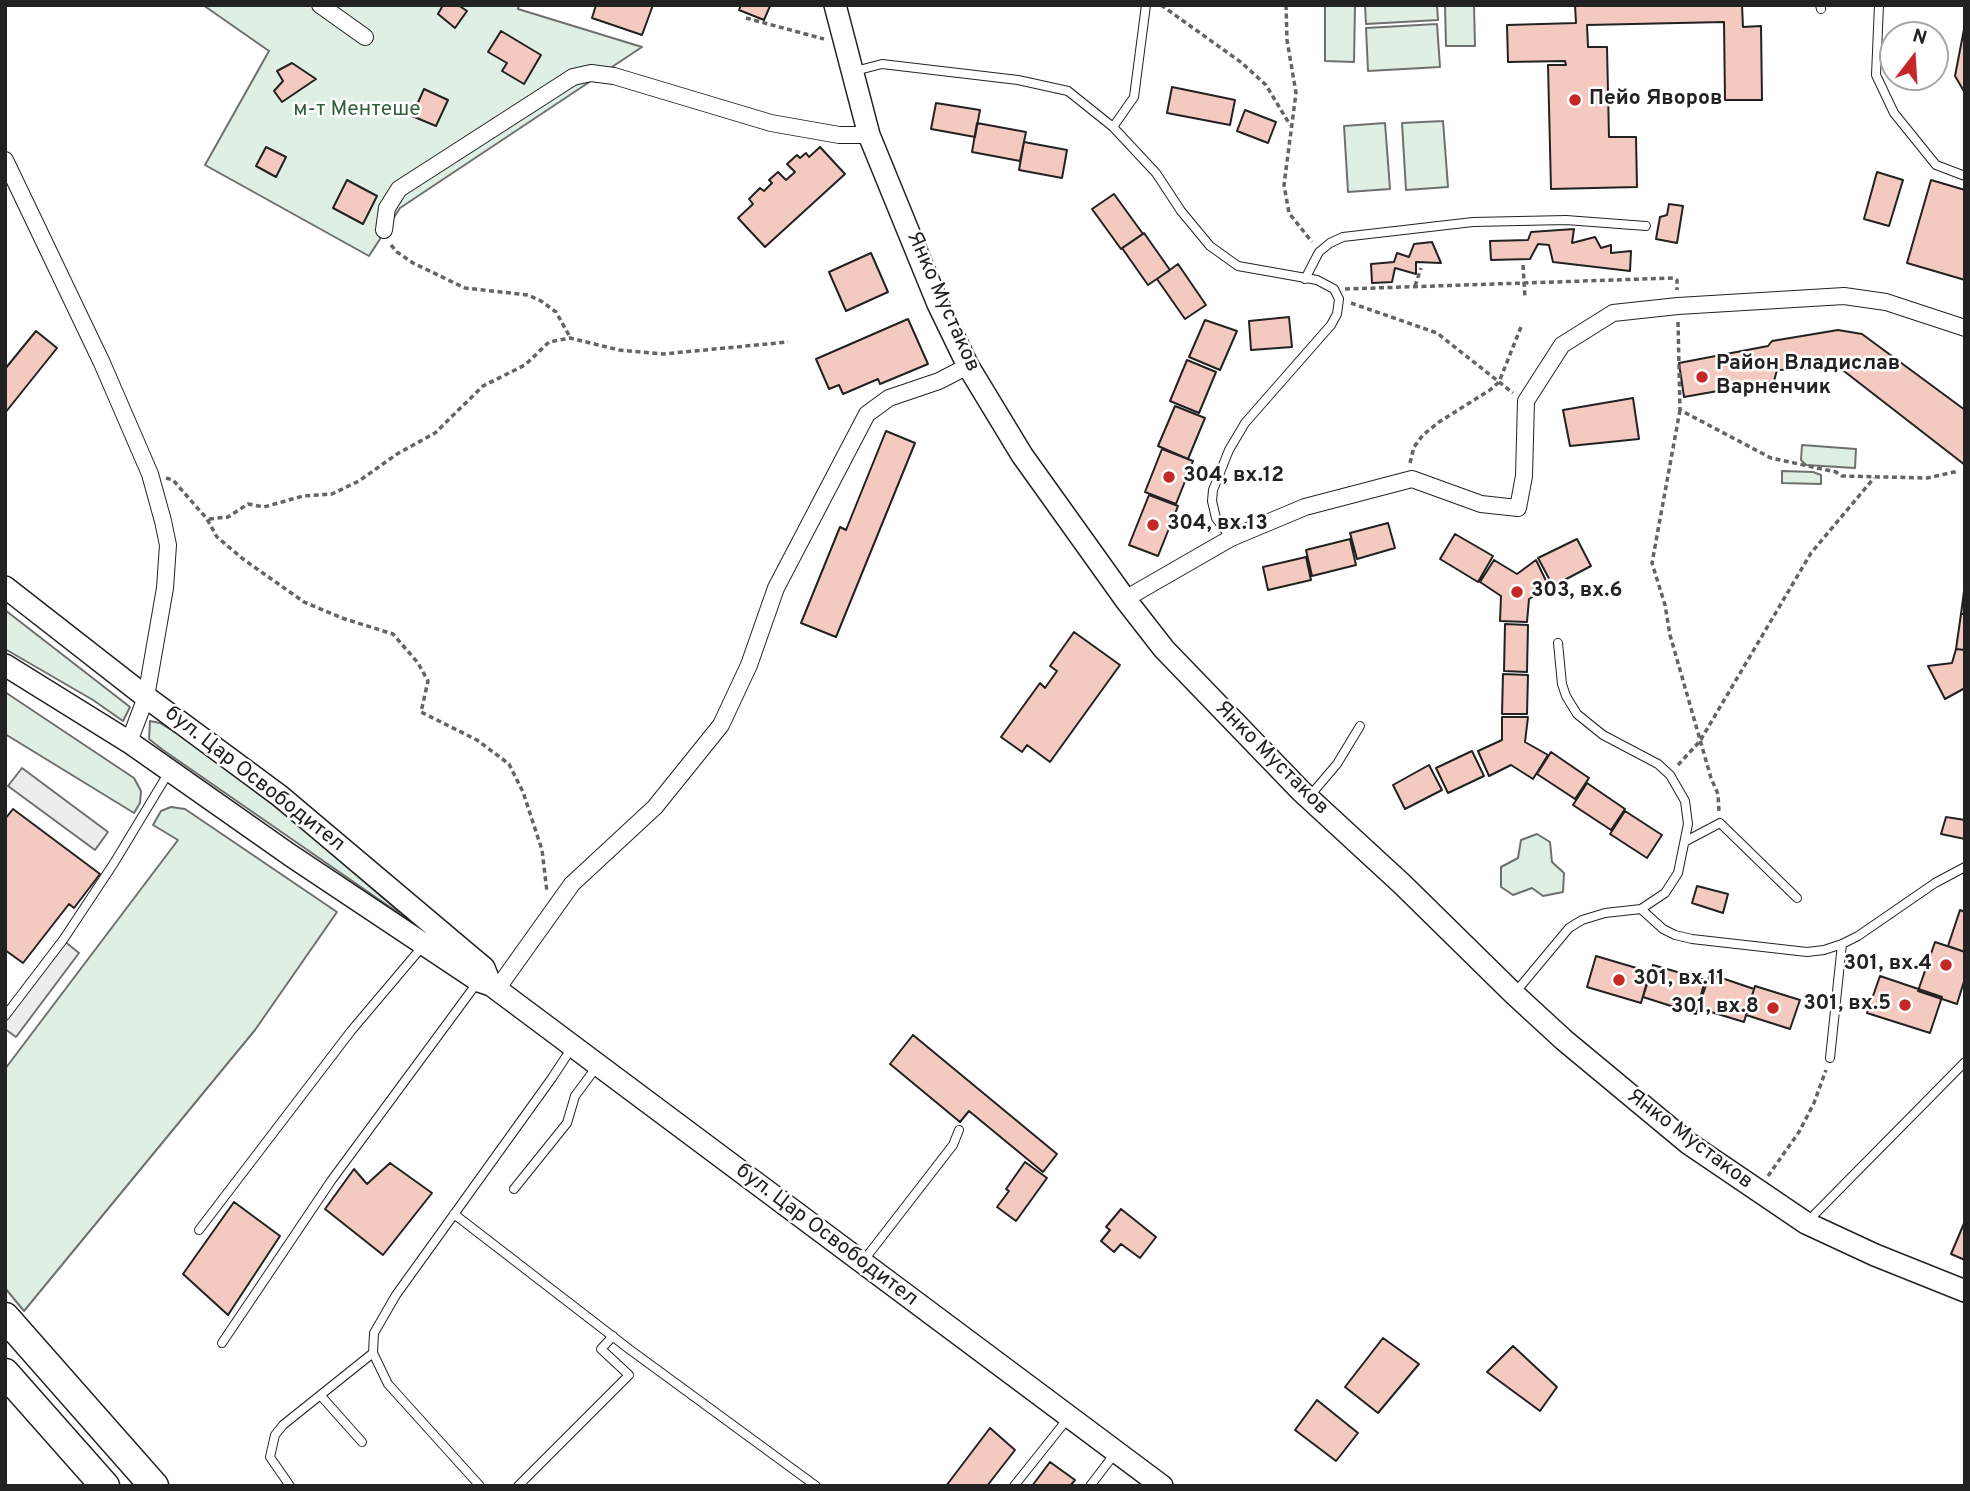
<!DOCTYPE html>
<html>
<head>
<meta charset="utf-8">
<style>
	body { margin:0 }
	#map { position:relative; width:1970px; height:1491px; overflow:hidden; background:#fff; font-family:Overpass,sans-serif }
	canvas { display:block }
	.frame { position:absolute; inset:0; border:7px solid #222; pointer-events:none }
	.north { position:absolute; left:1879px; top:21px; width:70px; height:70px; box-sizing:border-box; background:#fff; border:2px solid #a7a7a7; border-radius:50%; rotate:17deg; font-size:19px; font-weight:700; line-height:28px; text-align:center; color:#222 }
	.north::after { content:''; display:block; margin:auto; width:24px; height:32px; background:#c62828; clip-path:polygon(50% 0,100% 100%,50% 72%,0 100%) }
</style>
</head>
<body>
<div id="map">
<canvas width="1970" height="1491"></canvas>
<div class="frame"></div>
<div class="north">N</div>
</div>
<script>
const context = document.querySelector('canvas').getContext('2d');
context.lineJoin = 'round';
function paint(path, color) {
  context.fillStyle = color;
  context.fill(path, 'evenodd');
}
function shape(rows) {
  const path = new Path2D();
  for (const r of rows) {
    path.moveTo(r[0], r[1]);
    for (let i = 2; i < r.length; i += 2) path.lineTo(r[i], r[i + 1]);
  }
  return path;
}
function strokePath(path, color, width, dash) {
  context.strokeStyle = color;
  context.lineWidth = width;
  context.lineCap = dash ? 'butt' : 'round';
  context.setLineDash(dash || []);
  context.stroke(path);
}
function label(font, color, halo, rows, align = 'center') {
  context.font = font + ' Overpass,sans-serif';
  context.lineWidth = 5;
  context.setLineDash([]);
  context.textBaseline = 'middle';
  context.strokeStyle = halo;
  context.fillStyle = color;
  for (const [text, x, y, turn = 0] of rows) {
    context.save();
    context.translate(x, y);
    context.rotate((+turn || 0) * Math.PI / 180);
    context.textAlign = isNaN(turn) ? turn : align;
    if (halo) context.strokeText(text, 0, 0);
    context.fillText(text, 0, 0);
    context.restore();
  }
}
const green = shape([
	[203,5,519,5,518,9,642,47,400,208,369,256,205,165,269,51,203,5],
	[1325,5,1355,5,1354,62,1325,61,1325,5],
	[1365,5,1437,5,1438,20,1366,24,1365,5],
	[1445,5,1474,5,1475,46,1446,46,1445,5],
	[1437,24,1440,67,1368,71,1366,28,1437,24],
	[1443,121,1448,187,1406,190,1402,123,1443,121],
	[1385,123,1390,189,1348,192,1344,126,1385,123],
	[1802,445,1856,449,1855,468,1806,465,1801,460,1802,445],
	[1782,471,1813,472,1821,475,1821,484,1782,483,1782,471],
	[5,610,130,707,123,721,93,700,5,649,5,610],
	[5,692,134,778,141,791,140,803,134,813,5,734,5,692],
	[150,721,160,723,178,734,248,785,301,827,410,921,163,750,149,739,150,721],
	[171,807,185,809,337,912,255,1030,24,1311,5,1288,5,1069,178,840,153,825,161,811,171,807],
	[1537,834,1550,842,1552,862,1564,873,1563,892,1543,896,1532,888,1513,895,1501,887,1501,867,1518,858,1521,840,1537,834]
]);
const parking = shape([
	[22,768,108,832,95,850,8,786,22,768],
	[63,940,79,953,16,1037,5,1029,5,1016,63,940]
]);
const building = shape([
	[443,5,458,5,467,11,455,28,438,14,443,5],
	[596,5,653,5,642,35,592,18,596,5],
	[741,5,769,5,770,6,764,20,739,10,741,5],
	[1575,5,1742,5,1743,27,1761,26,1762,100,1725,100,1724,22,1587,25,1588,47,1607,47,1609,137,1636,137,1637,187,1551,189,1548,65,1566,65,1565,61,1508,62,1507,25,1576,23,1575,5],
	[1965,24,1965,93,1955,76,1965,24],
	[501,31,541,55,524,84,502,71,507,63,488,52,501,31],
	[292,63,316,79,282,102,274,91,283,81,277,71,292,63],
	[1172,87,1235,100,1230,125,1167,113,1172,87],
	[424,89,448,100,436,126,412,116,424,89],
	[936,103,980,110,975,137,931,129,936,103],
	[1245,110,1276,122,1268,143,1237,131,1245,110],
	[977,123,1026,132,1020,161,972,152,977,123],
	[1024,142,1067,150,1062,178,1019,170,1024,142],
	[266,147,286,157,276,177,256,166,266,147],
	[820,147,845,174,765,247,738,218,753,204,749,199,760,188,764,191,772,183,769,180,778,172,786,180,795,172,787,164,797,155,800,158,806,153,809,157,820,147],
	[1877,172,1903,180,1889,226,1864,219,1877,172],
	[347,180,377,196,363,224,333,208,347,180],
	[1931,180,1965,190,1965,280,1907,263,1931,180],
	[1114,194,1143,234,1121,249,1092,209,1114,194],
	[1669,204,1683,206,1677,243,1656,239,1660,217,1667,215,1669,204],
	[1574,229,1572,243,1595,237,1601,248,1611,245,1611,253,1631,251,1630,271,1553,262,1549,245,1538,244,1530,259,1491,260,1490,241,1528,240,1531,232,1574,229],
	[1144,233,1170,270,1148,285,1122,248,1144,233],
	[1432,242,1441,263,1416,262,1416,274,1395,268,1392,282,1372,283,1371,264,1394,262,1397,253,1409,257,1414,244,1432,242],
	[871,253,888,292,846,311,829,272,871,253],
	[1178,264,1206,305,1185,319,1157,279,1178,264],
	[1289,317,1292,347,1251,350,1249,321,1289,317],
	[908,319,928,364,880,384,878,379,843,394,839,385,829,389,816,359,908,319],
	[1205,320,1237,331,1220,370,1189,357,1205,320],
	[1838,330,1862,334,1965,410,1965,465,1840,368,1777,370,1774,381,1684,397,1679,363,1768,346,1772,341,1838,330],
	[36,331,57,348,5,413,5,369,36,331],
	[1187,360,1216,372,1199,413,1170,401,1187,360],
	[1633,398,1639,439,1570,446,1563,410,1633,398],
	[1175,406,1205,418,1188,459,1158,446,1175,406],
	[886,431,915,443,836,637,801,623,840,527,846,530,886,431],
	[1162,449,1193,461,1176,504,1145,492,1162,449],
	[1149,495,1178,506,1158,556,1129,545,1149,495],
	[1388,523,1395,548,1357,559,1350,533,1388,523],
	[1455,534,1493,556,1478,582,1440,559,1455,534],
	[1350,539,1356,565,1312,576,1306,550,1350,539],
	[1577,539,1591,566,1553,586,1538,558,1577,539],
	[1306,557,1311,580,1268,590,1263,567,1306,557],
	[1494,560,1517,574,1536,560,1549,587,1529,599,1527,622,1500,621,1501,596,1480,582,1494,560],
	[1965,584,1965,614,1961,614,1965,584],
	[1961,614,1965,614,1965,650,1956,649,1961,614],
	[1505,624,1528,625,1527,672,1504,671,1505,624],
	[1074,632,1120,665,1050,762,1027,745,1022,752,1001,737,1040,683,1045,688,1057,671,1050,666,1074,632],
	[1956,649,1965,650,1965,688,1945,699,1928,666,1952,663,1956,649],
	[1503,674,1528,675,1527,714,1502,714,1503,674],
	[1502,717,1528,717,1525,742,1548,755,1533,779,1511,765,1489,776,1478,751,1502,740,1502,717],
	[1472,751,1484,776,1448,793,1436,768,1472,751],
	[1551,752,1589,778,1575,799,1537,774,1551,752],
	[1429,765,1442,790,1405,809,1393,785,1429,765],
	[1587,783,1625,809,1611,830,1573,805,1587,783],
	[13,809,100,874,74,908,69,904,23,963,5,950,5,819,13,809],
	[1625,811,1662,835,1647,858,1610,834,1625,811],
	[1946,817,1965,820,1965,839,1941,834,1946,817],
	[1697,886,1728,894,1723,913,1692,903,1697,886],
	[1960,910,1965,912,1965,952,1948,946,1960,910],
	[1935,942,1965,952,1965,978,1957,1004,1918,991,1935,942],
	[1596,956,1650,972,1641,1003,1587,987,1596,956],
	[1653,965,1705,980,1696,1014,1643,997,1653,965],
	[1710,974,1754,989,1744,1022,1698,1008,1710,974],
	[1880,976,1942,997,1930,1033,1867,1013,1880,976],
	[1755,986,1800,1000,1790,1029,1746,1015,1755,986],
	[913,1035,1057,1154,1043,1172,969,1111,960,1122,890,1064,913,1035],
	[1025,1162,1047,1178,1016,1221,997,1207,1009,1191,1006,1189,1025,1162],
	[390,1163,432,1193,383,1255,325,1209,354,1169,367,1184,390,1163],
	[234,1202,280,1236,228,1315,183,1274,234,1202],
	[1121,1209,1156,1237,1140,1258,1121,1244,1114,1252,1101,1241,1110,1230,1106,1227,1121,1209],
	[1965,1221,1965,1260,1951,1254,1965,1221],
	[1383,1338,1419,1364,1378,1413,1345,1387,1383,1338],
	[1513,1346,1557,1387,1540,1411,1487,1372,1513,1346],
	[1317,1400,1358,1433,1336,1461,1295,1430,1317,1400],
	[990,1428,1015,1450,987,1486,946,1486,990,1428],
	[1050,1462,1075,1480,1070,1486,1032,1486,1050,1462]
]);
const path = shape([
	[1161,5,1242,63,1266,85,1290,125],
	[1286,5,1287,40,1296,93,1284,185,1289,213,1312,242],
	[746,18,824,39],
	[391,245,397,252,413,263,465,288,528,295,541,301,556,312,570,337],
	[1523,265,1525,298],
	[1415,286,1421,268],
	[1345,289,1673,278,1677,280,1677,290],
	[1351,303,1437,333,1513,393],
	[1678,322,1680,410,1771,458,1836,472,1842,476,1927,478,1959,471],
	[1680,410,1652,563,1665,605,1670,635,1711,778,1718,794,1719,811],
	[1410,463,1414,447,1423,435,1439,422,1490,390,1499,382,1521,327],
	[166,478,173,480,207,519,217,537,243,559,304,602,342,618,393,634,418,663,428,681,421,712,477,740,509,764,523,792,542,850,547,892],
	[209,519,228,517,248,504,264,507,303,496,332,494,359,481,397,454,435,433,483,386,525,365,549,342,570,338,619,350,663,354,788,342],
	[1678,765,1700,741,1811,553,1874,478],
	[1768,1176,1799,1132,1814,1103,1826,1070]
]);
const lane = shape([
	[1820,5,1821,9],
	[1879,5,1876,75,1894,113,1936,165,1965,176],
	[855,71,882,64,1018,80,1068,91,1113,127,1134,97,1146,5],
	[1113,127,1156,173,1181,211,1210,246,1238,266,1317,280,1334,289,1339,299,1337,314,1331,325,1245,423,1229,450,1213,490,1212,501,1216,518,1231,538],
	[1305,279,1319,252,1330,243,1343,237,1473,222,1566,220,1646,226],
	[1558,643,1562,684,1566,696,1577,714,1603,735,1658,764,1670,775,1685,801,1688,824,1678,873,1665,893,1641,909],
	[1308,798,1337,764,1360,726],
	[1686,841,1720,823,1797,898],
	[1514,994,1569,928,1582,920,1605,913,1641,909,1663,929,1675,935,1692,939,1807,952,1824,950,1842,944,1858,936,1935,883,1965,867],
	[5,1016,63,940,114,863,169,772],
	[1830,1058,1842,944],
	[514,1189,567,1123,575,1096,598,1065],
	[454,1214,629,1349,816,1486],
	[1808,1221,1965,1062],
	[199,1230,351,1031,422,947],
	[864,1260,953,1145,959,1130],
	[222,1343,331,1181,477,983],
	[321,1396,362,1442],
	[290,1486,270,1457,275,1435,283,1425,373,1353],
	[480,1486,388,1384,373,1353,374,1333,396,1295,552,1078,573,1046],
	[518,1486,629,1375,601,1349,613,1336],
	[1014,1486,1069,1417],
	[1090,1486,1116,1452]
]);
const street = shape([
	[320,5,365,37],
	[5,160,102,363,150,474,163,521,168,545,165,588,146,697,129,742],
	[384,230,387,208,399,189,573,77,591,73,614,76,771,123,839,135,869,135],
	[1125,599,1231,538,1305,507,1412,479,1481,504,1518,508,1524,476,1526,401,1562,345,1613,313,1678,306,1844,296,1886,302,1965,328],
	[497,989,572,884,655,807,721,725,749,665,776,588,867,414,889,398,939,381,968,366]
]);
const secondary = shape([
	[835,5,869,135,938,304,968,366,1022,455,1125,599,1164,649,1301,791,1402,884,1514,994,1564,1040,1688,1143,1806,1223,1875,1255,1965,1291],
	[5,587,146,697,280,796,484,968,491,985],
	[5,665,129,742,290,855,479,981,491,985,1162,1486]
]);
const highway = shape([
	[5,1317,154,1486],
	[5,1373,105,1486]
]);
const markers = [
	[1575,100,7,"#c62828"],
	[1702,377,7,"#c62828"],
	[1169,477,7,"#c62828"],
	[1153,525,7,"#c62828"],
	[1517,592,7,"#c62828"],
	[1946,965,7,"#c62828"],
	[1619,980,7,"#c62828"],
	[1905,1005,7,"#c62828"],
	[1773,1008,7,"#c62828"]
];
const poiNames = [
	["Пейо Яворов",1589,100],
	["Район Владислав",1716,365],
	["Варненчик",1716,389],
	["304, вх.12",1183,477],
	["304, вх.13",1167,525],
	["303, вх.6",1531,592],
	["301, вх.4",1932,965,"right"],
	["301, вх.11",1633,980],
	["301, вх.5",1891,1005,"right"],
	["301, вх.8",1759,1008,"right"]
];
const parkNames = [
	["м-т Ментeше",357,111]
];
const streetNames = [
	["Янко Мустаков",942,302,66],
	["Янко Мустаков",1271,759,45],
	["бул. Цар Освободител",254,780,38],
	["Янко Мустаков",1689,1140,37],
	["бул. Цар Освободител",826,1236,37]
];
paint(green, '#e0efe3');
strokePath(green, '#6f6f6f', 2);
paint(parking, '#ededed');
strokePath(parking, '#6f6f6f', 2);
paint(building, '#f3c9c0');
strokePath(building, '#222', 2);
strokePath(lane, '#222', 10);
strokePath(street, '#222', 18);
strokePath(secondary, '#222', 24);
strokePath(highway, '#222', 31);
strokePath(path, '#646464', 3.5, [5, 3.5]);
strokePath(lane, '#fff', 8);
strokePath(street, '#fff', 16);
strokePath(secondary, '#fff', 21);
strokePath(highway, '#fff', 28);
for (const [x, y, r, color] of markers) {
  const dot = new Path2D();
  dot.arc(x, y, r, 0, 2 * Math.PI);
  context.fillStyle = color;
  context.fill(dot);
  strokePath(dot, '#fff', 2.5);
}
label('bold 21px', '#222', '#fff', poiNames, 'left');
label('21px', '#2f5e38', '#fff', parkNames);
label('21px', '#222', '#fff', streetNames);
</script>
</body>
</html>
